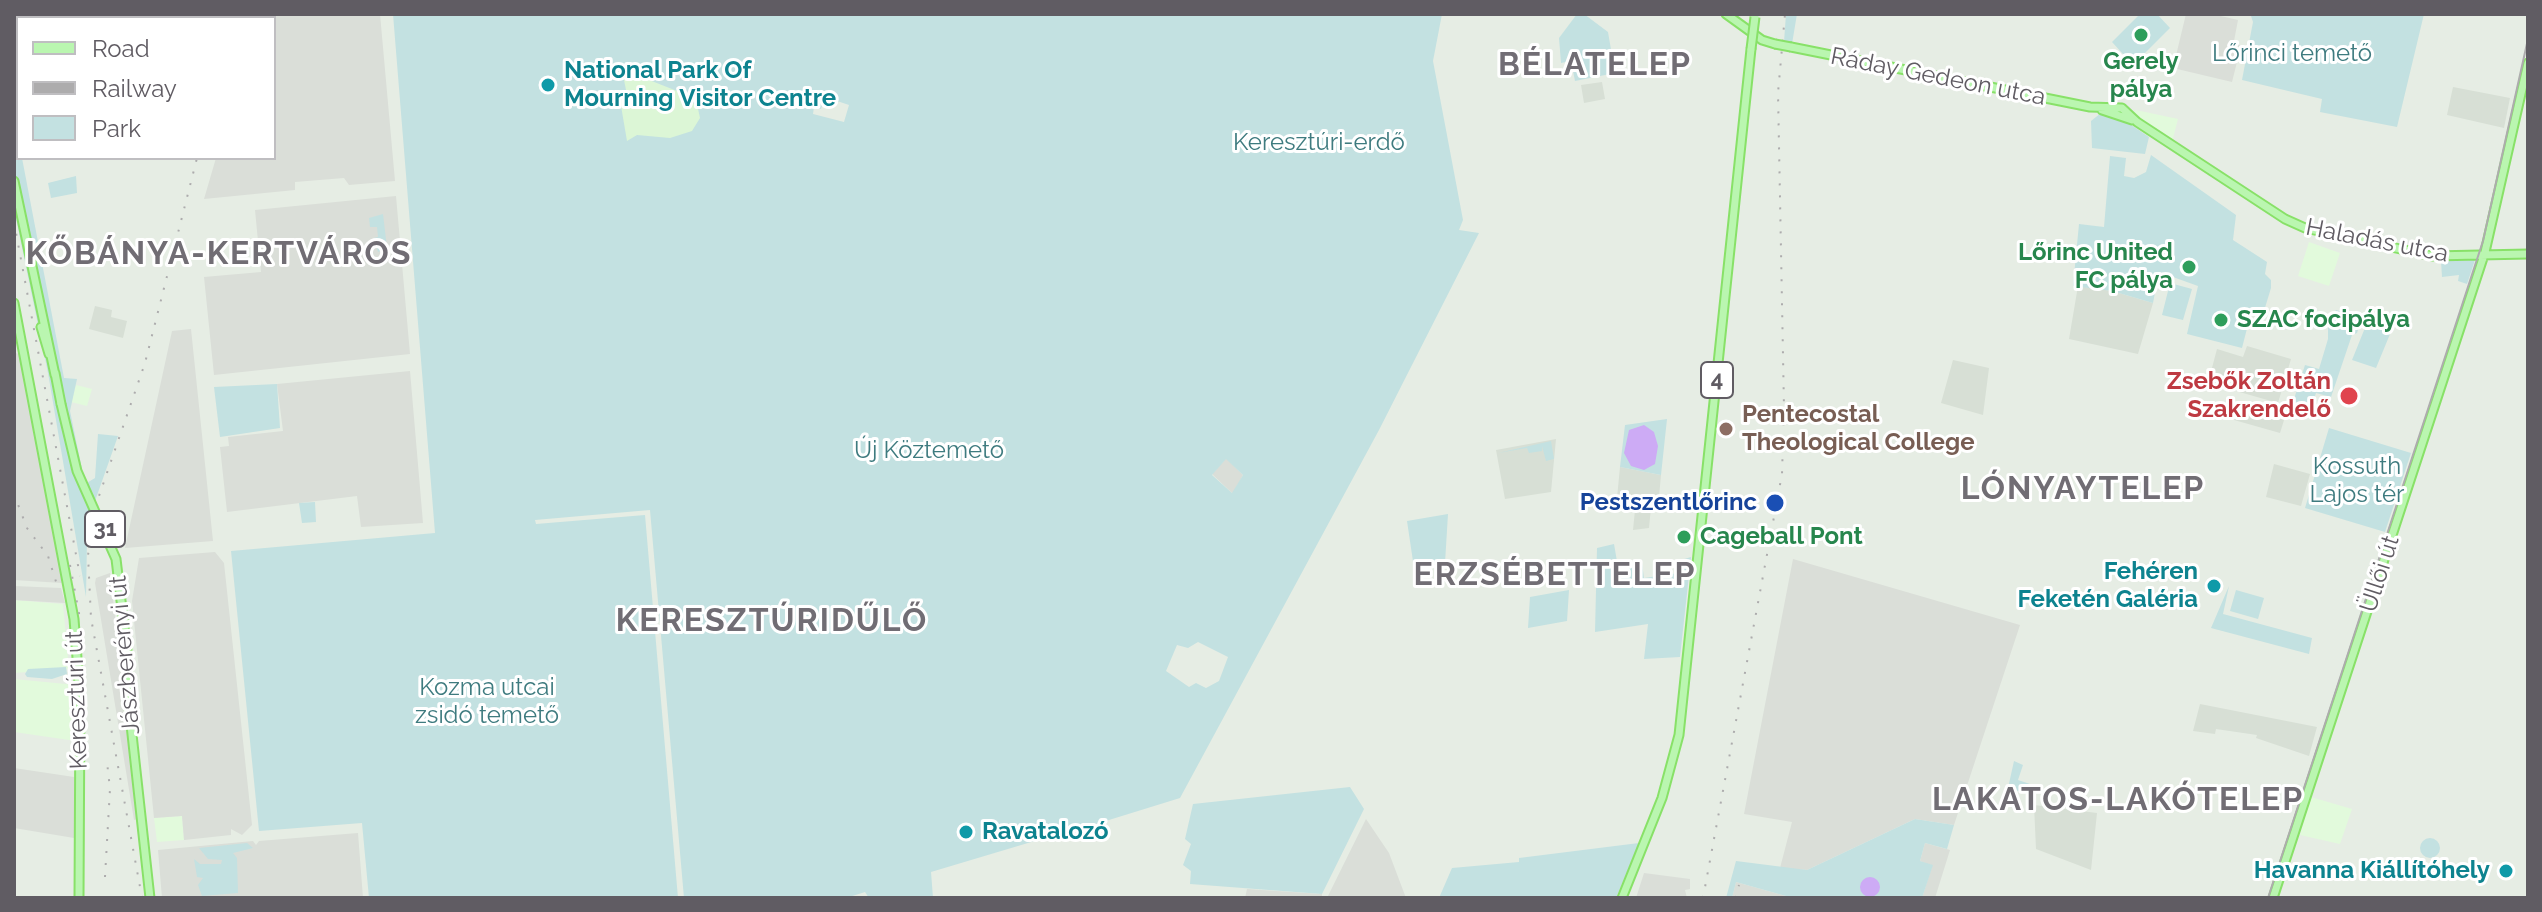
<!DOCTYPE html>
<html>
<head>
<meta charset="utf-8">
<style>
	body { margin:0 }
	#map { position:relative; width:2542px; height:912px; overflow:hidden; background:#e6ede4; font-family:Raleway,sans-serif }
	canvas { display:block }
	.frame { position:absolute; inset:0; border:16px solid #605c63; pointer-events:none }
	.legend { position:absolute; left:16px; top:16px; width:260px; height:144px; box-sizing:border-box; background:#fff; border:2px solid #bfbec1; margin:0; padding:10px 14px; list-style:none; font-size:24px; color:#605c63 }
	.legend li { display:flex; align-items:center; gap:16px; height:40px }
	.legend b { width:40px; border:2px solid #bfbec1 }
</style>
</head>
<body>
<div id="map">
<canvas width="2542" height="912"></canvas>
<div class="frame"></div>
<ul class="legend">
<li><b style="height:10px;background:#baf6b0"></b>Road</li>
<li><b style="height:10px;background:#adacad"></b>Railway</li>
<li><b style="height:22px;background:#c3e1e1"></b>Park</li>
</ul>
</div>
<script>
const context = document.querySelector('canvas').getContext('2d');
context.lineJoin = 'round';
function paint(path, color) {
  context.fillStyle = color;
  context.fill(path, 'evenodd');
}
function shape(rows) {
  const path = new Path2D();
  for (const r of rows) {
    if (r.length === 3) {
      path.moveTo(r[0] + r[2], r[1]);
      path.arc(r[0], r[1], r[2], 0, 2 * Math.PI);
      continue;
    }
    path.moveTo(r[0], r[1]);
    for (let i = 2; i < r.length; i += 2) path.lineTo(r[i], r[i + 1]);
  }
  return path;
}
function strokePath(path, color, width, dash) {
  context.strokeStyle = color;
  context.lineWidth = width;
  context.lineCap = dash ? 'butt' : 'round';
  context.setLineDash(dash || []);
  context.stroke(path);
}
function label(font, color, halo, rows, align = 'center') {
  context.font = font + ' Raleway,sans-serif';
  context.lineWidth = 6;
  context.setLineDash([]);
  context.textBaseline = 'middle';
  context.strokeStyle = halo;
  context.fillStyle = color;
  for (const [text, x, y, turn = 0] of rows) {
    context.save();
    context.translate(x, y);
    context.rotate((+turn || 0) * Math.PI / 180);
    context.textAlign = isNaN(turn) ? turn : align;
    if (halo) context.strokeText(text, 0, 0);
    context.fillText(text, 0, 0);
    context.restore();
  }
}
const commercial = shape([
	[2136,110,2178,119,2172,142,2134,117,2132,113],
	[2309,242,2340,253,2329,286,2298,276],
	[76,385,92,389,87,406,71,402],
	[14,600,63,604,69,669,14,673],
	[14,679,76,685,76,741,14,732],
	[2311,797,2352,809,2340,844,2300,835],
	[182,816,184,840,157,842,154,818]
]);
const industrial = shape([
	[253,14,380,14,395,181,349,185,344,178,295,182,295,190,204,199,216,158,274,158,274,18,252,18],
	[2186,14,2212,14,2238,20,2234,41,2241,46,2232,82,2173,68],
	[396,196,410,354,214,375,204,277,261,272,255,210],
	[191,329,213,541,125,548,172,331],
	[14,353,22,354,62,583,14,580],
	[410,371,423,523,361,527,357,496,227,512,220,447,229,446,228,437,283,431,277,384],
	[1226,458,1243,475,1233,494,1212,474],
	[215,552,224,563,252,825,242,835,231,829,231,835,184,840,182,816,154,818,132,601,139,558],
	[1793,559,2020,625,1954,825,1915,819,1807,870,1780,868,1792,822,1744,814],
	[110,573,138,819,134,820,95,583,96,578],
	[14,586,61,588,65,603,14,600],
	[14,768,74,777,74,838,14,828],
	[1366,819,1389,853,1406,898,1245,898,1247,889,1322,894,1322,897,1327,898],
	[358,833,363,898,162,898,158,850,253,841,256,845,259,841],
	[1925,843,1950,850,1935,898,1922,898,1932,866,1920,861],
	[1644,873,1690,879,1690,889,1685,890,1687,898,1636,898],
	[1736,882,1793,898,1732,898]
]);
const education = shape([
	[1602,82,1605,99,1584,103,1581,85],
	[2453,87,2510,98,2504,128,2447,115],
	[2078,286,2112,291,2153,303,2138,354,2069,339],
	[95,306,112,310,111,317,127,321,123,338,89,329],
	[2247,346,2291,359,2278,403,2208,383,2217,349,2243,357],
	[1953,360,1989,368,1983,415,1941,403],
	[2229,401,2285,417,2280,433,2227,418],
	[1556,439,1551,492,1505,499,1496,450],
	[2274,464,2310,474,2301,506,2266,497],
	[1620,467,1661,475,1659,497,1652,497,1649,528,1633,530,1636,500,1617,498],
	[2200,704,2317,727,2309,756,2256,738,2257,735,2216,729,2215,734,2193,731],
	[2034,805,2097,813,2091,870,2036,849]
]);
const green = shape([
	[393,14,1442,14,1433,61,1463,220,1459,230,1479,233,1379,430,1180,798,1067,833,1061,829,1058,834,931,872,933,898,869,898,865,892,846,898,684,898,650,510,535,520,536,524,645,515,678,898,369,898,362,823,259,831,231,551,435,533],
	[825,97,849,105,844,122,813,114,814,107,821,109],
	[1226,459,1243,475,1232,493,1212,475],
	[1198,642,1228,657,1219,681,1206,688,1196,683,1189,687,1166,671,1177,645,1188,648],
	[1577,14,1584,14,1608,32,1615,73,1575,81,1571,61,1561,63,1559,38],
	[1786,14,1797,14,1792,44,1784,42],
	[2140,14,2157,14,2170,28,2133,65,2112,42],
	[2243,14,2424,14,2397,127,2320,112,2322,99,2242,80,2253,22,2251,16],
	[14,113,18,158,22,158,64,378,77,379,70,411,85,484,95,478,98,434,118,436,95,501,87,540,86,597,48,373,14,209],
	[2101,113,2121,118,2149,137,2145,154,2092,148,2091,121],
	[2151,155,2236,215,2233,240,2267,262,2265,274,2271,280,2271,288,2264,311,2252,309,2242,348,2187,334,2198,286,2159,272,2153,303,2112,291,2073,286,2079,224,2104,227,2110,156,2126,158,2124,176,2134,178,2146,172],
	[76,176,77,193,51,198,48,183],
	[383,214,387,248,378,252,374,238,378,237,377,227,370,227,369,218],
	[2475,260,2467,284,2458,281,2459,275,2442,277,2441,261],
	[2170,283,2192,289,2183,320,2162,315],
	[2336,310,2362,318,2357,333,2352,335,2331,397,2316,393,2311,408,2293,402,2305,365,2319,369,2328,339,2328,322],
	[2371,313,2395,322,2376,368,2352,360],
	[277,384,280,428,220,437,214,387],
	[1667,419,1661,475,1620,467,1625,425],
	[2329,428,2411,453,2385,532,2305,508],
	[1551,441,1554,459,1546,461,1542,446,1542,451,1529,453,1527,448,1498,453],
	[315,502,316,522,302,523,299,503],
	[1448,514,1445,563,1414,568,1407,521],
	[1614,544,1618,567,1642,563,1644,578,1679,573,1678,561,1691,557,1680,657,1644,659,1648,624,1595,632,1597,548],
	[2229,586,2223,614,2312,638,2309,654,2211,628],
	[1569,590,1567,621,1528,628,1530,597],
	[2236,590,2264,598,2258,619,2230,611],
	[66,667,67,674,52,679,27,677,25,674,28,669],
	[2014,761,2023,765,2018,780,2033,785,2028,794,2008,788],
	[1350,787,1364,809,1322,894,1190,884,1191,871,1183,865,1191,844,1185,839,1193,804],
	[1915,819,1954,825,1947,849,1925,843,1920,861,1933,865,1922,898,1793,898,1736,882,1732,898,1726,898,1736,861,1807,870],
	[2430,848,10],
	[247,843,253,848,233,853,237,858,238,893,202,896,198,885,203,878,197,877,194,859,200,864,221,864,222,860,208,859,199,848],
	[1639,843,1616,898,1439,898,1452,868,1519,862,1519,858]
]);
const sand = shape([
	[639,76,677,91,688,103,697,104,700,118,692,131,670,138,637,135,627,141,620,100,627,95,624,80]
]);
const water = shape([
	[1644,425,1654,432,1658,446,1655,464,1644,470,1631,466,1624,453,1629,430],
	[1870,887,10]
]);
const major = shape([
	[1726,14,1762,40,1775,44],
	[1791,47,2090,107,2122,108,2137,122,2285,219,2305,228,2432,256,2528,254],
	[2102,110,2132,120],
	[14,181,55,375],
	[14,303,74,619,80,697,79,898],
	[41,327,49,354],
	[55,373,61,404],
	[128,659,129,707,150,898],
	[1622,898,1662,798,1679,735,1751,49],
	[2273,898,2485,252,2528,63]
]);
const tram = shape([
	[2268,898,2483,241,2528,39]
]);
const rail = shape([
	[232,18,234,14],
	[14,222,80,576],
	[14,494,27,528,48,556,58,588],
	[70,565,81,624],
	[105,877,110,789,107,762],
	[142,898,91,618,88,555,99,496,145,363,197,158],
	[1703,898,1782,474,1784,408,1778,93,1785,14],
	[1736,898,1739,885]
]);
const majorBridge = shape([
	[1775,44,1791,47],
	[1751,49,1755,17],
	[61,404,77,471,116,559,128,659]
]);
const markers = [
	[2141,35,8,"#2e9e5b"],
	[548,85,8,"#0f9aa8"],
	[2189,267,8,"#2e9e5b"],
	[2221,320,8,"#2e9e5b"],
	[2349,396,10,"#e0444e"],
	[1726,429,8,"#8d6e63"],
	[1775,503,10,"#1a4fb4"],
	[1684,537,8,"#2e9e5b"],
	[2214,586,8,"#0f9aa8"],
	[966,832,8,"#0f9aa8"],
	[2506,871,8,"#0f9aa8"]
];
const shields = [
	[1717,380,32],
	[105,529,40]
];
const shieldNames = [
	["4",1717,380],
	["31",105,529]
];
const parkNames = [
	["Lőrinci temető",2292,54],
	["Keresztúri-erdő",1319,143],
	["Új Köztemető",929,451],
	["Kossuth",2357,467],
	["Lajos tér",2357,495],
	["Kozma utcai",487,688],
	["zsidó temető",487,716]
];
const leisureNames = [
	["Gerely",2141,62,"center"],
	["pálya",2141,90,"center"],
	["Lőrinc United",2173,253,"right"],
	["FC pálya",2173,281,"right"],
	["SZAC focipálya",2237,320],
	["Cageball Pont",1700,537]
];
const cultureNames = [
	["National Park Of",564,71],
	["Mourning Visitor Centre",564,99],
	["Fehéren",2198,572,"right"],
	["Feketén Galéria",2198,600,"right"],
	["Ravatalozó",982,832],
	["Havanna Kiállítóhely",2490,871,"right"]
];
const streetNames = [
	["Ráday Gedeon utca",1938,77,11],
	["Haladás utca",2377,241,11],
	["Üllői út",2380,574,-72],
	["Jászberényi út",125,655,-95],
	["Keresztúri út",77,700,-92]
];
const healthNames = [
	["Zsebők Zoltán",2331,382],
	["Szakrendelő",2331,410]
];
const educationNames = [
	["Pentecostal",1742,415],
	["Theological College",1742,443]
];
const transitNames = [
	["Pestszentlőrinc",1757,503]
];
const districtNames = [
	["BÉLATELEP",1595,65],
	["KŐBÁNYA-KERTVÁROS",219,254],
	["LÓNYAYTELEP",2083,489],
	["ERZSÉBETTELEP",1555,575],
	["KERESZTÚRIDŰLŐ",772,621],
	["LAKATOS-LAKÓTELEP",2118,800]
];
paint(commercial, '#e2fadc');
paint(industrial, '#daded8');
paint(education, '#d7dfd5');
paint(green, '#c3e1e1');
paint(sand, '#dcf6d6');
paint(water, '#cdabf5');
strokePath(major, '#88e168', 11);
strokePath(major, '#baf6b0', 7);
strokePath(tram, '#adacad', 2);
strokePath(rail, '#adacad', 2, [2, 10]);
strokePath(majorBridge, '#88e168', 11, []);
strokePath(majorBridge, '#baf6b0', 7);
for (const [x, y, r, color] of markers) {
  const dot = new Path2D();
  dot.arc(x, y, r, 0, 2 * Math.PI);
  context.fillStyle = color;
  context.fill(dot);
  strokePath(dot, '#fff', 3);
}
for (const [x, y, w] of shields) {
  const box = new Path2D();
  box.roundRect(x - w / 2, y - 18, w, 36, 6);
  context.fillStyle = '#fff';
  context.fill(box);
  strokePath(box, '#605c63', 2);
}
label('bold 22px', '#605c63', null, shieldNames);
label('24px', '#3e7b7f', '#fff', parkNames);
label('bold 24px', '#27864d', '#fff', leisureNames, 'left');
label('bold 24px', '#0d838f', '#fff', cultureNames, 'left');
label('24px', '#605c63', '#fff', streetNames);
label('bold 24px', '#be3a42', '#fff', healthNames, 'right');
label('bold 24px', '#785e54', '#fff', educationNames, 'left');
label('bold 24px', '#164399', '#fff', transitNames, 'right');
context.letterSpacing = '2px';
label('bold 32px', '#716d74', '#fff', districtNames);
context.letterSpacing = '0px';
</script>
</body>
</html>
